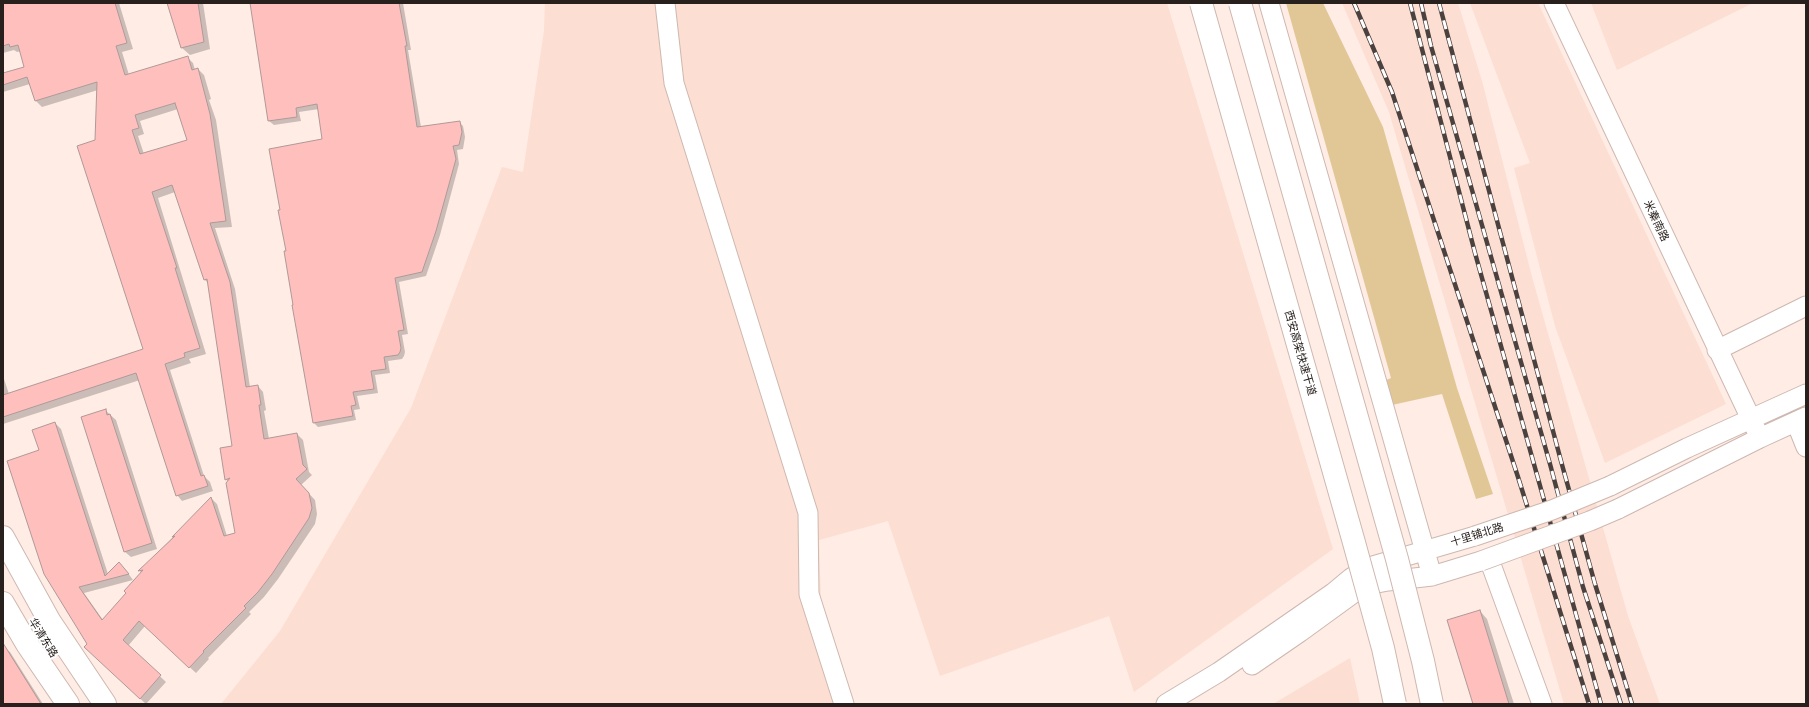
<!DOCTYPE html>
<html>
<head>
<meta charset="utf-8">
<style>
	body { margin:0 }
	#map { position:relative; width:1809px; height:707px; overflow:hidden; background:#feece5; font-family:Mulish,sans-serif }
	canvas { display:block }
	.frame { position:absolute; inset:0; border:4px solid #28201d; pointer-events:none }
</style>
</head>
<body>
<div id="map">
<canvas width="1809" height="707"></canvas>
<div class="frame"></div>
</div>
<script>
const context = document.querySelector('canvas').getContext('2d');
context.lineJoin = 'round';
function paint(path, color) {
  context.fillStyle = color;
  context.fill(path, 'evenodd');
}
function shape(rows) {
  const path = new Path2D();
  for (const r of rows) {
    path.moveTo(r[0], r[1]);
    for (let i = 2; i < r.length; i += 2) path.lineTo(r[i], r[i + 1]);
  }
  return path;
}
function strokePath(path, color, width, dash) {
  context.strokeStyle = color;
  context.lineWidth = width;
  context.lineCap = dash ? 'butt' : 'round';
  context.setLineDash(dash || []);
  context.stroke(path);
}
function label(font, color, halo, rows, align = 'center') {
  context.font = font + ' Mulish,"Noto Sans SC",sans-serif';
  context.lineWidth = 4;
  context.setLineDash([]);
  context.textBaseline = 'middle';
  context.strokeStyle = halo;
  context.fillStyle = color;
  for (const [text, x, y, turn = 0] of rows) {
    context.save();
    context.translate(x, y);
    context.rotate((+turn || 0) * Math.PI / 180);
    context.textAlign = isNaN(turn) ? turn : align;
    if (halo) context.strokeText(text, 0, 0);
    context.fillText(text, 0, 0);
    context.restore();
  }
}
const built = shape([
	[545,3,1167,3,1333,549,1134,692,1109,616,940,676,888,521,819,540,821,604,851,704,221,704,280,631,411,408,502,167,523,172,544,31],
	[1342,3,1458,3,1482,81,1532,277,1628,616,1660,704,1564,704,1389,112],
	[1470,3,1538,3,1726,404,1605,463,1555,326,1514,168,1530,163],
	[1591,3,1753,3,1617,70],
	[1350,658,1360,704,1273,704]
]);
const green = shape([
	[1286,3,1323,3,1383,127,1457,388,1493,494,1476,499,1442,394,1392,405,1384,381,1391,378]
]);
const shadow = shape([
	[3,3,119,3,133,49,122,52,129,75,187,57,193,63,195,70,198,69,204,75,211,99,209,100,216,120,232,227,215,228,235,289,250,387,258,386,263,392,266,410,264,411,269,439,297,434,303,440,309,472,312,475,301,485,315,500,317,514,315,524,278,579,264,597,249,612,251,614,208,658,209,659,196,673,145,626,128,646,166,682,146,704,91,653,40,451,55,423,61,429,108,574,125,569,133,580,84,593,103,620,127,593,141,573,140,571,211,498,217,504,227,536,236,534,228,482,226,479,234,447,208,283,204,279,175,192,158,198,206,354,189,359,191,363,170,370,204,476,210,482,213,491,182,501,177,495,140,380,3,424,3,376,9,394,144,350,96,141,98,90,42,107,36,101,30,84,3,92,3,74,25,67,21,51,17,52,14,50,3,53],
	[178,109,188,141,144,154,138,136,144,134,140,121],
	[169,3,203,3,210,49,190,55,182,48],
	[251,3,403,3,411,50,408,50,421,127,459,122,463,126,465,137,463,149,457,150,459,164,440,235,426,276,399,282,408,334,402,335,405,352,404,356,402,359,388,361,390,373,375,375,378,393,357,396,360,409,354,410,356,420,318,427,314,423,295,305,281,211,323,140,319,109,299,112,301,121,274,125,269,121],
	[105,410,116,420,157,549,131,557,125,552,82,418],
	[1480,611,1487,619,1514,704,1475,704],
	[5,648,10,652,43,704,16,704,3,702,3,649]
]);
const building = shape([
	[3,3,115,3,127,43,116,46,125,75,188,56,192,70,198,68,210,114,226,221,210,223,230,282,246,387,258,385,261,405,259,405,264,439,297,433,303,465,307,469,296,479,309,493,312,508,309,518,272,574,258,592,244,606,246,608,203,651,204,652,189,668,139,621,123,640,161,675,140,699,84,647,87,644,44,574,7,461,39,450,32,430,55,422,105,576,119,562,129,574,79,587,102,620,126,593,124,591,143,570,138,571,175,536,172,537,211,497,224,536,235,533,226,483,230,478,225,480,220,448,232,446,207,279,204,280,172,185,152,192,177,268,175,268,200,348,184,353,185,357,165,364,201,476,204,475,208,486,176,496,136,373,3,417,3,395,143,349,77,146,95,140,97,82,35,101,27,77,3,85,3,73,24,67,18,45,10,47,9,44,3,46,3,3],
	[175,103,187,140,140,154,132,130,139,128,135,115,175,103],
	[167,3,198,3,204,42,181,48,167,3],
	[250,3,399,3,407,46,405,46,417,127,460,121,462,132,459,145,453,146,456,159,436,231,422,272,395,278,404,330,398,331,401,348,400,352,398,355,384,357,386,369,371,371,374,389,353,392,356,405,351,406,353,416,313,423,292,305,293,305,284,251,286,251,278,210,280,210,269,149,322,139,317,104,296,108,297,117,268,121,250,3],
	[106,409,107,415,110,414,152,543,124,552,81,417,106,409],
	[1480,610,1509,704,1473,704,1447,620,1480,610],
	[3,643,41,704,3,704,3,643]
]);
const minor = shape([
	[665,3,674,83,808,513,809,594,844,704],
	[1269,3,1432,576],
	[1554,3,1760,438],
	[1717,350,1806,306],
	[1796,422,1806,447],
	[1610,486,1687,448,1806,394],
	[1618,509,1760,438,1806,417],
	[1489,559,1542,704],
	[1252,665,1300,632,1355,592,1372,584,1388,581,1432,576,1481,561],
	[1166,704,1219,672,1333,593,1351,578,1369,567,1475,536]
]);
const major = shape([
	[3,537,50,622,105,704],
	[3,603,27,644,68,704]
]);
const rail = shape([
	[1354,3,1392,92,1518,477,1589,704],
	[1410,3,1475,253,1601,704],
	[1421,3,1431,46,1550,464,1583,587,1621,704],
	[1439,3,1561,461,1595,584,1632,704]
]);
const minorBridge = shape([
	[1475,536,1552,510,1610,486],
	[1481,561,1590,521,1618,509]
]);
const highwayBridge = shape([
	[1201,3,1353,539,1383,648,1395,704],
	[1240,3,1397,559,1423,661,1432,704]
]);
const streetNames = [
	["米秦南路",1656,221,65],
	["西安高架快速干道",1300,353,74],
	["十里铺北路",1477,535,-17],
	["华清东路",43,638,58]
];
paint(built, '#fcded2');
paint(green, '#e2c796');
paint(shadow, '#0003');
paint(building, '#ffc0bd');
strokePath(building, '#af9897', 1);
strokePath(minor, '#ceb8b0', 21);
strokePath(major, '#ceb8b0', 24);
strokePath(minor, '#fff', 19);
strokePath(major, '#fff', 22);
strokePath(rail, '#4b413e', 4.5);
strokePath(rail, '#fff', 3, [9]);
strokePath(minorBridge, '#ceb8b0', 21, []);
strokePath(highwayBridge, '#ceb8b0', 24, []);
strokePath(minorBridge, '#fff', 19);
strokePath(highwayBridge, '#fff', 22);
label('11px', '#28201d', '#fff', streetNames);
</script>
</body>
</html>
